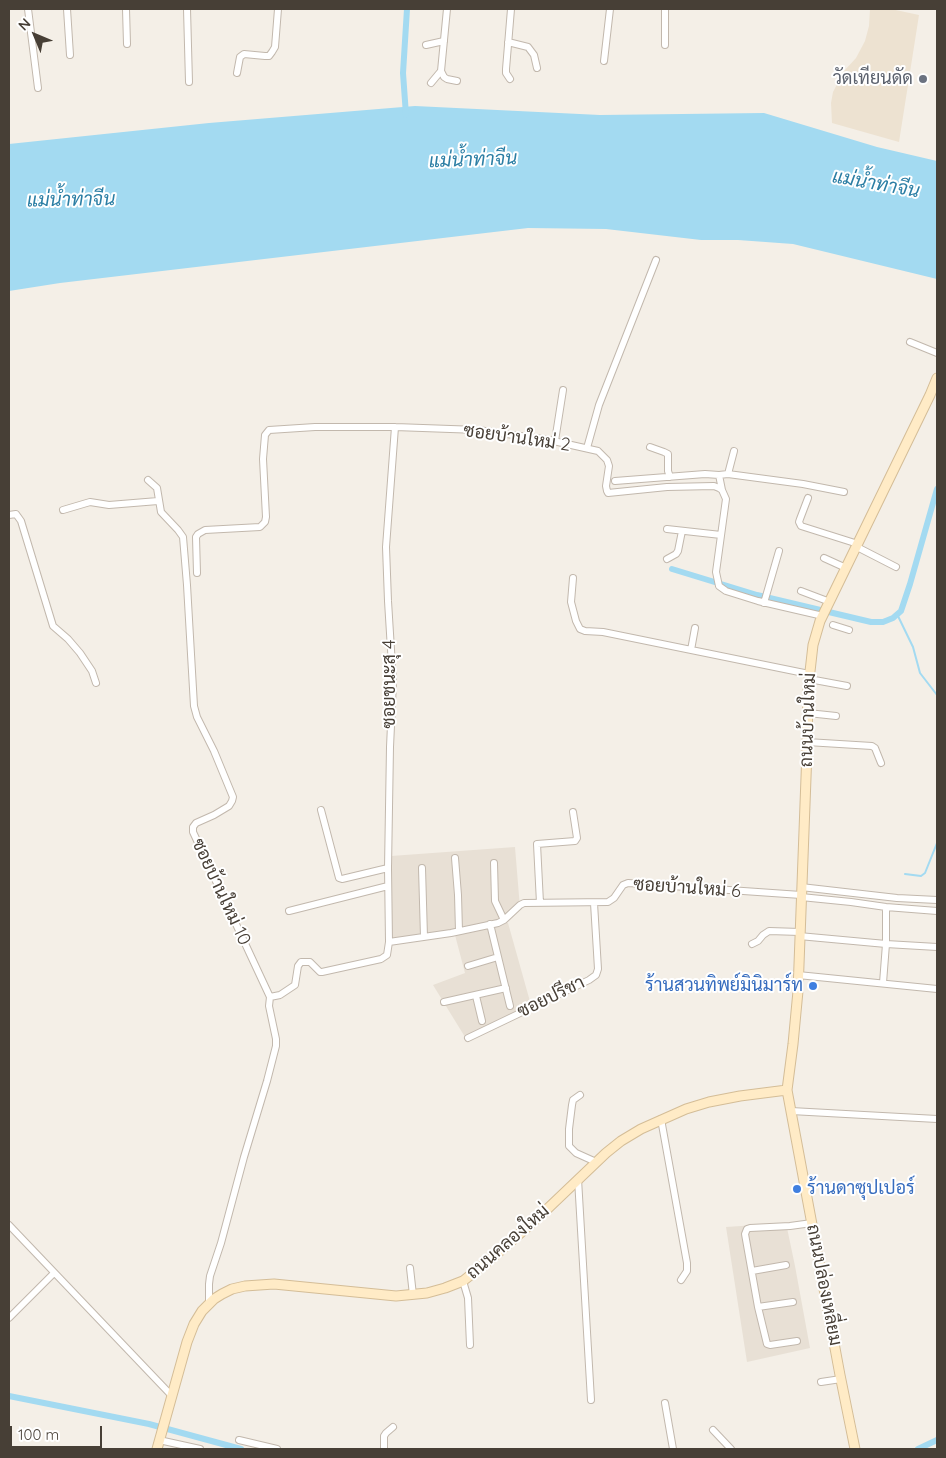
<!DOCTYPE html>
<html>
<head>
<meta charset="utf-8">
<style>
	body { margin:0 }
	#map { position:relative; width:946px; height:1458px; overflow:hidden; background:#f4efe7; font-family:Quicksand,sans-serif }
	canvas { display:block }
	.frame { position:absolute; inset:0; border:10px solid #473f36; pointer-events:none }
	.north { position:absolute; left:10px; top:10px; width:50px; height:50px; -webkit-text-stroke:4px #fff; paint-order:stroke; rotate:315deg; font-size:14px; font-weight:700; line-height:20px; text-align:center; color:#473f36 }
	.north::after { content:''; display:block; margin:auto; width:18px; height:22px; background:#473f36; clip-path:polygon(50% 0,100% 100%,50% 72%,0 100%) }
	.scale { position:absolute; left:10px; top:1426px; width:92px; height:22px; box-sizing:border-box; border:2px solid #473f36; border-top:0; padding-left:6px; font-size:15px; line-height:18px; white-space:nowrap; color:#473f36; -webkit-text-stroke:4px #fff; paint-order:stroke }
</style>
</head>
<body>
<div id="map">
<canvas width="946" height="1458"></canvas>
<div class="frame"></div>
<div class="north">N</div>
<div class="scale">100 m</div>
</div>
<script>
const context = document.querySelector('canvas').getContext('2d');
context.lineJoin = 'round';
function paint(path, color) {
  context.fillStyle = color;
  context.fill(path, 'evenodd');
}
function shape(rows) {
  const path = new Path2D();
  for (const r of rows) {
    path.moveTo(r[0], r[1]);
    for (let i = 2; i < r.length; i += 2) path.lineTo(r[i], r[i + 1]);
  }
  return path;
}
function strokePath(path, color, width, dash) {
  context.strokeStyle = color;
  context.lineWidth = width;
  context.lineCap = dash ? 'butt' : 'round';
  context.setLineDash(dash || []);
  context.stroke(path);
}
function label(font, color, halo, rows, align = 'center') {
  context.font = font + ' Quicksand,Sarabun,sans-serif';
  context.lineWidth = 4;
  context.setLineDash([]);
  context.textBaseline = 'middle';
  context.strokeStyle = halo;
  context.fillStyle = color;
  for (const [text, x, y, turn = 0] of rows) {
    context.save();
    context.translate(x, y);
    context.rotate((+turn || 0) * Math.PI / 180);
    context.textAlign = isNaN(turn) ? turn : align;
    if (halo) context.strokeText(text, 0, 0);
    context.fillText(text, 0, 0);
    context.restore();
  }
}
const residential = shape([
	[515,847,520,908,504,923,508,923,531,1005,465,1037,433,985,465,973,455,935,387,941,391,856],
	[786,1223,795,1266,810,1348,747,1362,726,1227]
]);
const education = shape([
	[870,9,891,9,919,15,899,142,832,123,831,103,833,92,844,71,856,58,865,41,869,26]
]);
const water = shape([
	[415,106,600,115,764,113,877,147,937,161,937,279,793,244,738,240,701,240,606,229,528,228,60,283,9,291,9,144,209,123]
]);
const stream = shape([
	[897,614,913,647,920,673,937,695],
	[905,874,921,876,925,873,937,843]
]);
const canal = shape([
	[406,115,403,73,407,9],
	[672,569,757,595,871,622,883,622,893,618,901,611,910,584,937,489],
	[9,1396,149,1424,241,1449],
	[918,1449,937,1440]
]);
const street = shape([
	[28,9,38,88],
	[67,9,70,55],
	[126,9,127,44],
	[187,9,189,82],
	[665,9,665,45],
	[508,42,528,47,534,55,537,68],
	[426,45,444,41],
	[604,61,610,9],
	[441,71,444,77,447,79,457,81],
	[237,73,240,57,244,54,265,56,269,56,272,52,275,47,278,9],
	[510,79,506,73,506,69,511,9],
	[431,83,441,71,447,9],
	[910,342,937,353],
	[555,441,563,390],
	[650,447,664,452,668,454,668,471,670,477],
	[587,448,599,405,656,260],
	[728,474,734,451],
	[719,475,728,474,803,484,844,492],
	[148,480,157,488,161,512,178,530,183,537,187,585,194,706,197,717,214,751,233,797,232,801,229,806,214,815,196,823,193,827,193,832,270,997,269,1006,276,1039,276,1046,267,1081,244,1157,221,1243,210,1276,209,1284,209,1304],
	[615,481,705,474,719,475,722,490],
	[808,498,800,519,799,522,801,526,858,544],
	[63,510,90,502,109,505,158,501],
	[9,515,16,514,21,521,53,626,68,639,80,653,92,671,96,683],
	[667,529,721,535],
	[857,547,896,567],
	[824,558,846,568],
	[667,559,676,554,678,551,682,531],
	[197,573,196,537,198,534,205,530,260,527,265,522,266,517,263,459,265,435,269,430,315,427,395,427,478,430,549,440,598,451,607,460,609,466,606,486,607,491,608,493,667,487,714,486,719,488,722,490,726,499,716,572,719,586,726,591,758,601,823,616],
	[573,578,571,602,576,621,580,629,585,631,603,632,809,674],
	[801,591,830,602],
	[764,603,779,551],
	[833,625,849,630],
	[691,650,695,628],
	[809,679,847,686],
	[808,713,836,716],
	[807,742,872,746,875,748,881,763],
	[321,810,339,878,342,879,388,868],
	[455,858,458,895,459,931],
	[494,863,495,901,504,920],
	[422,868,424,937],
	[801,887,897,898,937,900],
	[801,897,851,902,886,907,937,911],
	[540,903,537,844,575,841,577,838,573,812],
	[289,911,388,886],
	[490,924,510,1006],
	[799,936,886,944,937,947],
	[389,942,388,868,390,747,393,682,388,601,386,547,395,427],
	[752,944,758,941,763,935,769,931,800,932],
	[468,966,498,957],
	[798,975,937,989],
	[883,983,886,944,886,907],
	[476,996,482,1021],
	[270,997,280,995,295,985,298,966,301,962,310,962,320,972,322,972,381,959,387,955,389,942,451,933,498,923,504,920,520,905,524,903,608,902,614,898,623,885,628,883,801,895],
	[444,1002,506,988],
	[468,1038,589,980,596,975,598,969,594,903],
	[580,1095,573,1100,572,1105,569,1129,569,1146,576,1153,596,1162],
	[791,1111,937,1119],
	[661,1119,687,1263,687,1271,681,1280],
	[578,1179,591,1400],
	[9,1225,172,1396],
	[410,1268,413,1295],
	[752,1271,786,1265],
	[463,1281,468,1298,470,1345],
	[758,1307,793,1302],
	[9,1318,54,1273],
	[797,1341,770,1345,767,1344,758,1307,745,1234,747,1229,750,1228,790,1226,812,1223],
	[821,1382,841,1379],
	[665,1403,673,1449],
	[713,1430,731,1449],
	[159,1440,200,1449],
	[239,1440,277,1449],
	[384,1449,384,1436,386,1433,393,1427]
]);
const secondary = shape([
	[157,1449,187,1342,194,1324,202,1311,214,1299,222,1294,232,1289,245,1286,274,1284,396,1296,427,1293,445,1288,463,1281,492,1258,542,1214,606,1153,621,1141,641,1129,686,1109,709,1102,740,1096,787,1090],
	[855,1449,840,1375,787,1090,793,1044,798,991,807,751,808,689,813,645,820,621,930,395,937,378]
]);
const markers = [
	[923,79,5,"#6b7280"],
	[813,986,5,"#3f7fe0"],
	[797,1189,5,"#3f7fe0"]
];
const worshipNames = [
	["วัดเทียนดัด",913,79]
];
const streetNames = [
	["ซอยบ้านใหม่ 2",517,438,8],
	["ซอยชนะสุ 4",390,684,-90],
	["ถนนบ้านใหม่",808,720,-88],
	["ซอยบ้านใหม่ 6",687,888,4],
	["ซอยบ้านใหม่ 10",221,892,65],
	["ซอยปรีชา",551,997,-26],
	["ถนนคลองใหม่",508,1242,-41],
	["ถนนปล่องเหลี่ยม",824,1285,79]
];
const shopNames = [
	["ร้านสวนทิพย์มินิมาร์ท",803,986],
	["ร้านดาซุปเปอร์",807,1189,"left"]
];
const waterNames = [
	["แม่น้ำท่าจีน",473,160,-2],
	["แม่น้ำท่าจีน",876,184,10],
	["แม่น้ำท่าจีน",71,200,-1]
];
paint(residential, '#e8e0d5');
paint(education, '#ede2d1');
paint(water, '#a3daf1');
strokePath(stream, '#a3daf1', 2);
strokePath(canal, '#a3daf1', 6);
strokePath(street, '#c2b8ad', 8);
strokePath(secondary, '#d4bd97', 11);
strokePath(street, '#fff', 6);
strokePath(secondary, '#ffebc6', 9);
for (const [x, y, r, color] of markers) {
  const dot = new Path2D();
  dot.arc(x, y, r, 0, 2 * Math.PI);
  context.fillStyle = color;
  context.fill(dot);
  strokePath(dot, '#fff', 2);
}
label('18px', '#5b616d', '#fff', worshipNames, 'right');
label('18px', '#473f36', '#fff', streetNames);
label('18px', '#366cbe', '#fff', shopNames, 'right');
label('italic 19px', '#2b7ea4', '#fff', waterNames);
</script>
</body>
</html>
